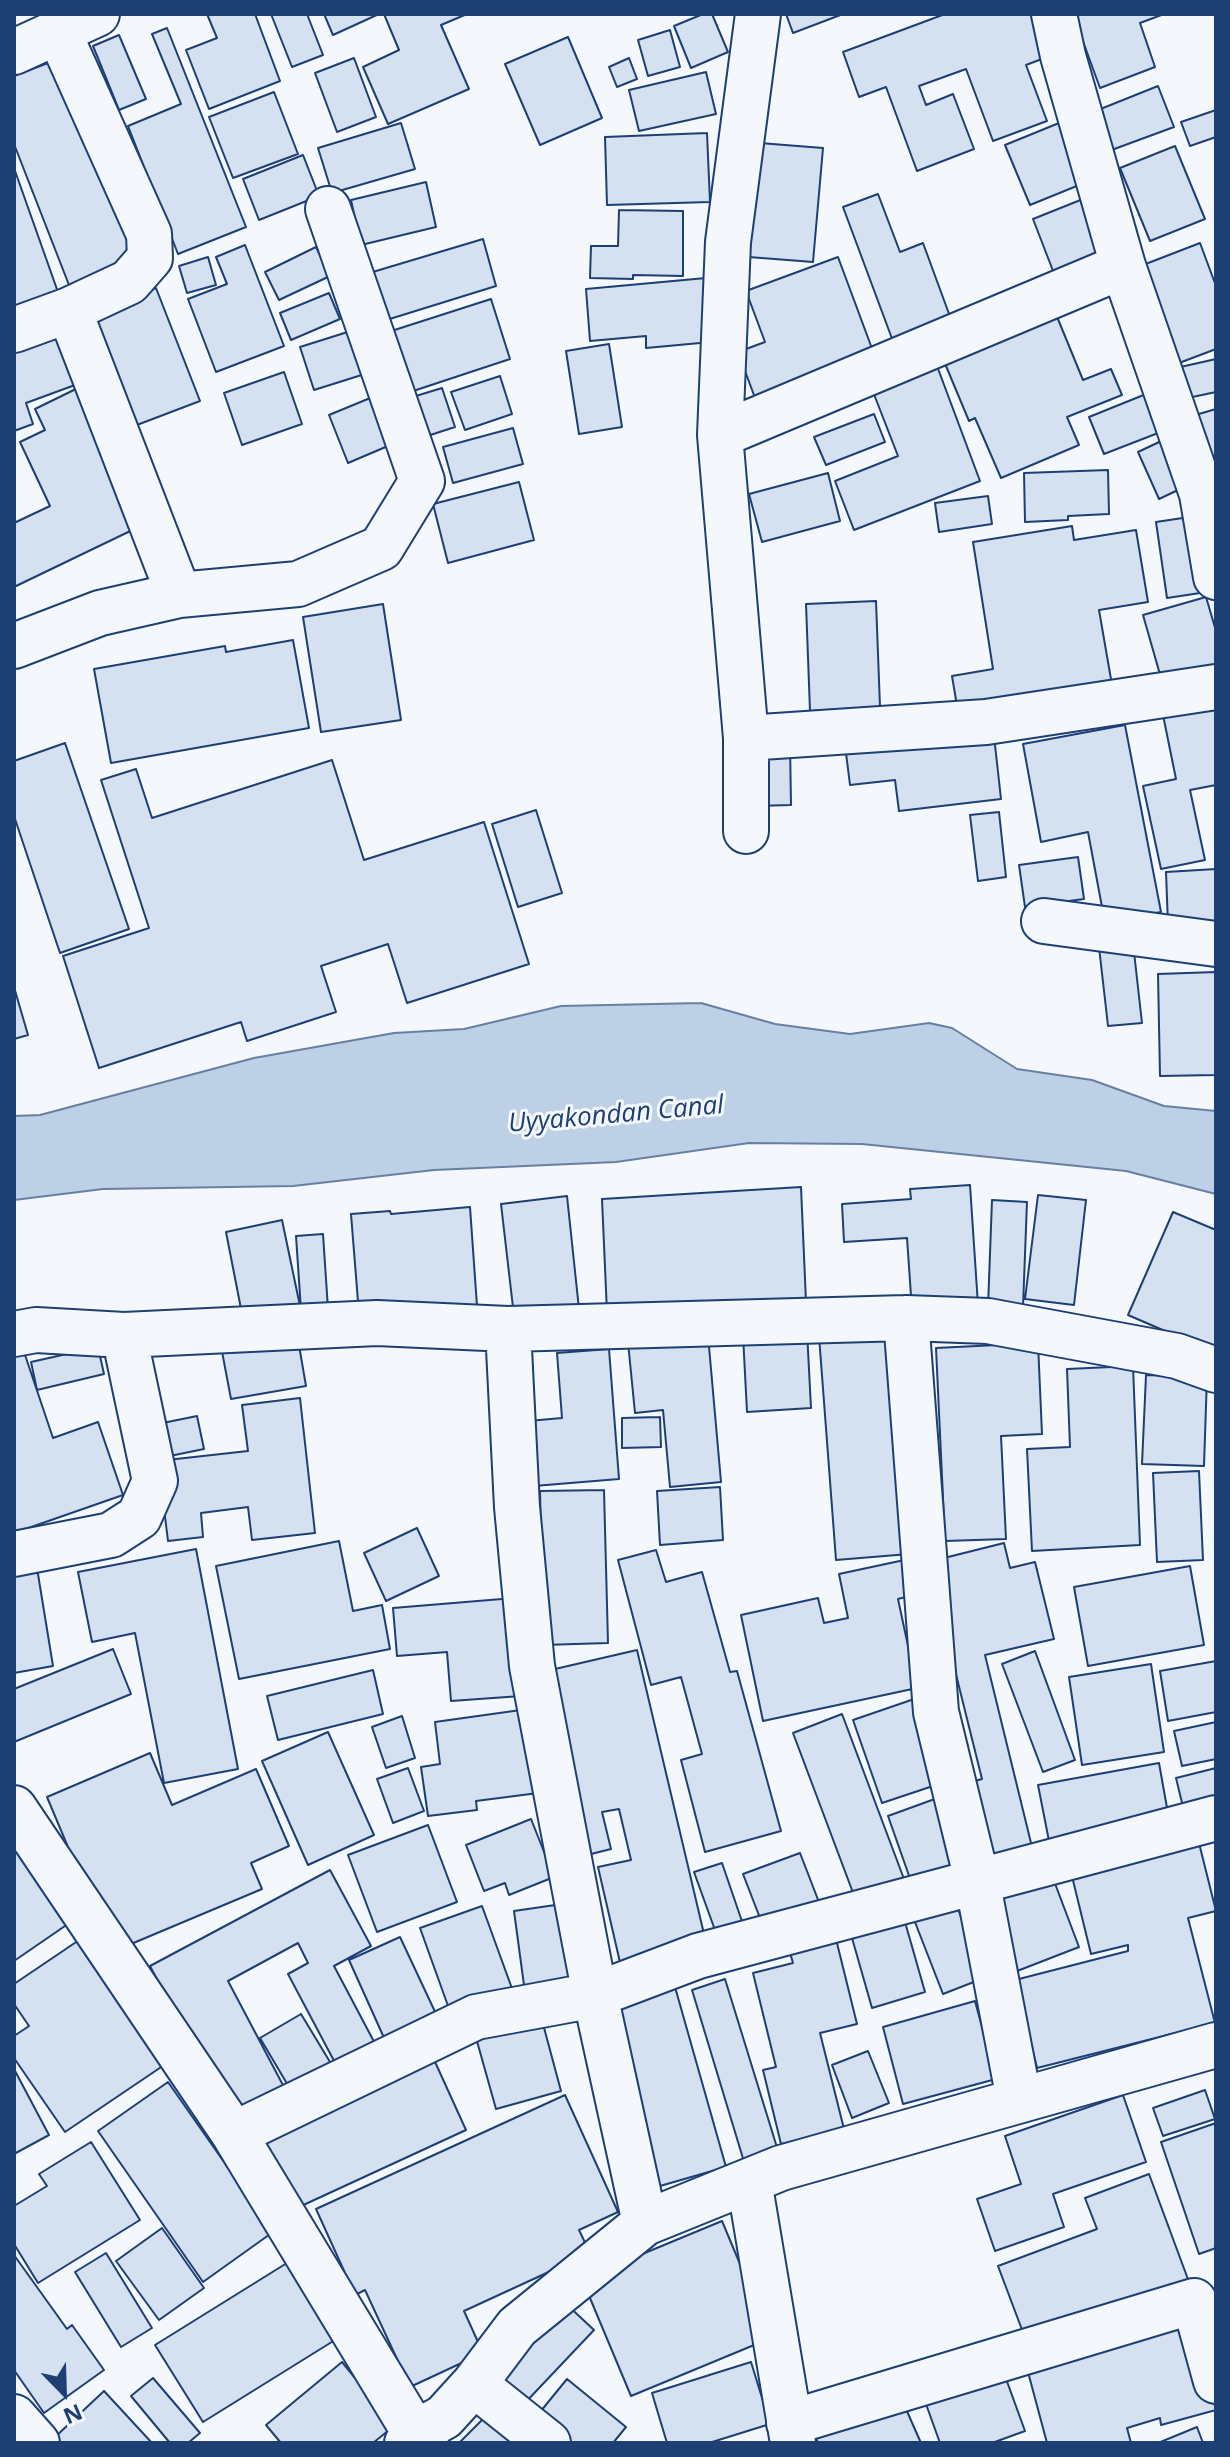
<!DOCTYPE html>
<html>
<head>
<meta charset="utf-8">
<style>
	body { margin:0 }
	#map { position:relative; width:1230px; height:2457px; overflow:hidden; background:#f4f7fb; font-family:"Open Sans",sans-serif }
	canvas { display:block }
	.frame { position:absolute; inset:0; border:16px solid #1d3f73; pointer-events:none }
	.north { position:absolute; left:24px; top:2353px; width:80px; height:80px; -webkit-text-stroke:6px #f4f7fb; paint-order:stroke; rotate:157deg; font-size:22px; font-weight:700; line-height:32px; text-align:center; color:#1d3f73 }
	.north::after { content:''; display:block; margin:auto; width:28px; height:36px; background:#1d3f73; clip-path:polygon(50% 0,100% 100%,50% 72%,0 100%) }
</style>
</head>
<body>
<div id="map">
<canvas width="1230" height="2457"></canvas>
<div class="frame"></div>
<div class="north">N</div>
</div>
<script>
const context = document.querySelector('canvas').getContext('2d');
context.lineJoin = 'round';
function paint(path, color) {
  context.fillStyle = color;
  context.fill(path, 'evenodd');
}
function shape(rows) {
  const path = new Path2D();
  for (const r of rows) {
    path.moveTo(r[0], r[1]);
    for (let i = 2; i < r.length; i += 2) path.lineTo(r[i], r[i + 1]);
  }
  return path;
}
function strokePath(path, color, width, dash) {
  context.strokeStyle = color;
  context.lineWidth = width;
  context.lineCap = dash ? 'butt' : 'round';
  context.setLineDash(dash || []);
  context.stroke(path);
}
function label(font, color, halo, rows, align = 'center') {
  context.font = font + ' "Open Sans",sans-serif';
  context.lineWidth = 6;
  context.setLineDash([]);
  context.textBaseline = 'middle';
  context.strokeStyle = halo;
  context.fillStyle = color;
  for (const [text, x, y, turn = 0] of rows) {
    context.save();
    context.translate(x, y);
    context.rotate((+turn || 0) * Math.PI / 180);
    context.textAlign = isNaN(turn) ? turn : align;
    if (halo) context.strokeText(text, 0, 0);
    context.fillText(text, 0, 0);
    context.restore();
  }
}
const water = shape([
	[701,1003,775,1024,850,1034,929,1023,952,1028,1017,1069,1092,1080,1164,1106,1216,1111,1216,1194,1126,1171,862,1144,749,1143,616,1162,434,1170,293,1186,103,1189,14,1200,14,1116,40,1115,254,1058,394,1033,464,1029,561,1006,701,1003]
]);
const building = shape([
	[207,14,255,14,280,81,209,109,186,50,217,38,207,14],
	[271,14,307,14,323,55,292,67,271,14],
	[324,14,379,14,333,35,324,14],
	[384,14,467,14,441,25,469,89,388,124,363,67,399,50,384,14],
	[703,14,712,14,728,52,691,68,674,26,703,14],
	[786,14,843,14,793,33,786,14],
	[945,14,1031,14,1047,57,1026,65,1047,121,993,141,966,69,919,86,926,105,953,94,974,149,917,171,886,87,859,97,843,52,945,14],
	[1073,14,1164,14,1140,23,1155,67,1100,88,1073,14],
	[167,28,246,227,178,254,128,126,181,104,152,34,167,28],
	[670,30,680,67,648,76,638,40,670,30],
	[119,35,146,99,119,110,93,46,119,35],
	[568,37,602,118,540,145,505,64,568,37],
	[61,58,139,258,69,285,14,144,14,76,61,58],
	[354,58,376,117,337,132,315,73,354,58],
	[629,58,637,79,617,87,609,67,629,58],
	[706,72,716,114,639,131,629,90,706,72],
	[1158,86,1174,127,1098,155,1083,116,1158,86],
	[274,92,298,154,233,178,209,117,274,92],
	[1216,110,1216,137,1190,146,1181,122,1216,110],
	[1064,121,1089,181,1030,205,1005,145,1064,121],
	[401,123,415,169,332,193,318,148,401,123],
	[707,133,710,202,607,205,605,137,707,133],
	[747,142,823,148,813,262,736,256,747,142],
	[1175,146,1205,219,1150,241,1120,168,1175,146],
	[303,155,319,196,259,220,243,179,303,155],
	[14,168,59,295,14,311,14,168],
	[426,182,436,227,361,245,351,200,426,182],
	[878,194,900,252,923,243,952,322,894,344,843,207,878,194],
	[1093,195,1115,251,1055,276,1033,219,1093,195],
	[619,210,683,211,683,276,633,275,633,279,590,278,591,246,618,246,619,210],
	[483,239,496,286,380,322,366,274,483,239],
	[1200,243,1216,286,1216,349,1179,363,1143,265,1200,243],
	[245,245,284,346,216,372,188,299,227,284,216,257,245,245],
	[316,247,330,276,279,300,265,272,316,247],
	[208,257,216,285,187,293,179,266,208,257],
	[838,257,877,362,758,406,738,352,765,342,746,291,838,257],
	[706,278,711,342,646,348,646,336,590,341,586,289,706,278],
	[156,288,200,401,129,428,86,315,156,288],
	[329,293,340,319,291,340,280,313,329,293],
	[491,299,510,359,401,395,382,334,491,299],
	[1053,307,1083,380,1111,369,1122,395,1067,417,1079,445,1001,478,975,418,969,421,941,354,1053,307],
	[70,314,94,378,26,403,33,424,14,431,14,335,70,314],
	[354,330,368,373,314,390,300,347,354,330],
	[609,344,622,427,579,434,566,351,609,344],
	[934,358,980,481,854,530,835,481,898,456,870,384,934,358],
	[1216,359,1216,392,1183,399,1176,368,1216,359],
	[284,372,302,424,242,445,224,393,284,372],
	[500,376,512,414,465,430,451,392,500,376],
	[82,386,149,522,14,587,14,523,50,506,20,442,45,430,35,409,82,386],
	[442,388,455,427,418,439,406,399,442,388],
	[1156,390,1171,428,1104,454,1089,417,1156,390],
	[375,396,395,443,348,463,329,415,375,396],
	[1216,409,1216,495,1192,416,1216,409],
	[874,414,885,442,826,465,814,437,874,414],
	[513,428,523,464,453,483,443,447,513,428],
	[1174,435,1195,482,1159,499,1138,452,1174,435],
	[1108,470,1109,514,1068,516,1068,520,1025,522,1024,473,1108,470],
	[828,473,840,521,762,542,749,494,828,473],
	[519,482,534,540,448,563,433,504,519,482],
	[988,496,992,524,939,532,935,503,988,496],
	[1196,516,1207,592,1167,598,1156,522,1196,516],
	[1072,526,1074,540,1136,530,1148,602,1099,610,1112,685,958,712,952,676,993,669,973,542,1072,526],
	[1206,597,1216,631,1216,677,1165,692,1143,615,1206,597],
	[876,601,880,707,810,711,806,604,876,601],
	[383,604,401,720,321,732,303,617,383,604],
	[293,640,309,728,111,763,94,669,225,646,226,652,293,640],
	[1216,703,1216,785,1190,790,1205,860,1161,869,1143,786,1176,779,1163,715,1216,703],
	[1125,725,1161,912,1105,923,1088,832,1041,842,1023,744,1125,725],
	[993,727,1001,799,899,811,895,780,850,785,845,745,993,727],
	[65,743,129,929,60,953,14,816,14,761,65,743],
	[790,744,791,805,754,806,753,746,790,744],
	[332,760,364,860,484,822,529,964,407,1003,388,944,321,966,336,1012,247,1041,241,1022,99,1068,63,956,149,928,101,780,136,769,152,818,332,760],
	[536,810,562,893,518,907,492,824,536,810],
	[999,812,1006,877,978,881,970,815,999,812],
	[1078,857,1084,899,1025,907,1019,865,1078,857],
	[1216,869,1216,923,1168,925,1166,872,1216,869],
	[1133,943,1142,1023,1108,1026,1099,947,1133,943],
	[1216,972,1216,1075,1160,1076,1158,974,1216,972],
	[14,987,28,1035,14,1039,14,987],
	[970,1185,978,1305,912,1310,907,1238,844,1242,842,1204,911,1199,910,1189,970,1185],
	[801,1187,806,1302,607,1313,602,1199,801,1187],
	[1038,1195,1086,1200,1074,1305,1025,1299,1038,1195],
	[567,1196,579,1309,514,1316,501,1204,567,1196],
	[992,1200,1027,1202,1023,1307,988,1307,992,1200],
	[470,1207,477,1306,359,1314,351,1214,390,1211,391,1214,470,1207],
	[1173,1212,1216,1230,1216,1353,1128,1315,1173,1212],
	[282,1220,300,1306,243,1319,226,1232,282,1220],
	[323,1234,328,1309,301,1310,296,1236,323,1234],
	[707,1324,721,1482,670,1487,663,1410,635,1413,627,1332,707,1324],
	[296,1328,306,1386,231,1399,220,1341,296,1328],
	[892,1330,909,1554,836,1560,819,1336,892,1330],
	[807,1331,811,1408,747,1412,743,1335,807,1331],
	[1038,1343,1042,1434,1001,1436,1006,1539,945,1541,936,1348,1038,1343],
	[98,1347,104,1374,37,1390,31,1362,98,1347],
	[23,1349,53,1438,98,1422,123,1495,14,1533,14,1352,23,1349],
	[609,1349,619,1479,534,1486,528,1421,562,1418,557,1353,609,1349],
	[1133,1366,1140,1545,1032,1551,1027,1449,1070,1447,1067,1369,1133,1366],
	[1146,1375,1207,1376,1204,1466,1142,1464,1146,1375],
	[300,1398,315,1533,252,1540,248,1507,201,1513,203,1537,168,1541,158,1461,248,1451,242,1405,300,1398],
	[197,1416,204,1449,160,1458,153,1425,197,1416],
	[660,1417,661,1447,622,1448,622,1418,660,1417],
	[1199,1471,1203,1560,1157,1562,1153,1473,1199,1471],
	[720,1487,723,1540,660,1545,657,1491,720,1487],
	[604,1490,608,1643,543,1645,540,1491,604,1490],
	[417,1528,439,1576,386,1601,364,1553,417,1528],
	[339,1541,353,1611,382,1605,390,1649,239,1679,216,1566,339,1541],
	[1004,1543,1010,1568,1035,1562,1054,1639,985,1655,1032,1847,985,1859,967,1783,982,1779,928,1562,1004,1543],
	[196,1549,238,1769,164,1783,135,1633,92,1642,78,1572,196,1549],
	[656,1550,666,1582,702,1572,730,1672,737,1671,781,1831,705,1852,681,1760,702,1754,681,1677,651,1685,618,1560,656,1550],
	[909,1559,917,1594,898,1599,917,1688,763,1721,741,1615,818,1598,824,1623,848,1618,839,1574,909,1559],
	[1190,1566,1204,1645,1088,1666,1074,1587,1190,1566],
	[37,1568,53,1666,14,1673,14,1572,37,1568],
	[514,1598,521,1696,451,1701,447,1652,397,1656,393,1608,514,1598],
	[113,1649,131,1694,14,1742,14,1689,113,1649],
	[637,1650,708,1951,622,1971,598,1867,631,1860,619,1809,602,1812,611,1849,591,1854,560,1726,542,1672,637,1650],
	[1035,1651,1075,1760,1043,1772,1002,1664,1035,1651],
	[1216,1661,1216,1712,1168,1721,1160,1671,1216,1661],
	[1151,1664,1164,1752,1082,1765,1069,1677,1151,1664],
	[373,1670,383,1714,278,1740,267,1696,373,1670],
	[920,1697,948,1781,882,1803,853,1720,920,1697],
	[535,1708,546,1792,476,1801,477,1810,428,1816,421,1767,440,1764,435,1722,535,1708],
	[842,1714,907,1887,858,1906,793,1733,842,1714],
	[402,1716,415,1758,386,1768,372,1727,402,1716],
	[1216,1722,1216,1759,1182,1766,1174,1731,1216,1722],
	[328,1732,374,1835,308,1865,262,1761,328,1732],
	[150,1753,172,1805,256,1769,289,1846,251,1863,262,1889,112,1952,47,1797,150,1753],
	[1159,1763,1169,1819,1049,1841,1038,1785,1159,1763],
	[408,1768,424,1811,393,1823,377,1779,408,1768],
	[1216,1768,1216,1802,1184,1811,1176,1778,1216,1768],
	[943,1796,969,1867,913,1887,888,1816,943,1796],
	[531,1819,554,1877,509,1895,505,1883,484,1891,466,1845,531,1819],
	[428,1825,457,1902,377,1932,348,1855,428,1825],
	[1196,1831,1216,1911,1188,1918,1215,2023,1037,2068,1015,1980,1128,1951,1128,1945,1091,1954,1069,1864,1196,1831],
	[14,1833,81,1915,14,1961,14,1833],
	[800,1853,822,1910,765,1931,743,1874,800,1853],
	[722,1863,747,1936,720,1944,694,1872,722,1863],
	[330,1870,371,1946,334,1966,380,2053,341,2074,288,1974,308,1963,298,1943,228,1981,285,2089,231,2119,150,1966,330,1870],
	[1051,1873,1079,1947,1012,1973,983,1899,1051,1873],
	[955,1901,984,1978,943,1994,913,1917,955,1901],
	[569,1903,581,1993,526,2000,514,1911,569,1903],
	[482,1906,514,1994,452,2017,420,1928,482,1906],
	[903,1915,925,1992,872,2008,850,1931,903,1915],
	[91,1932,176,2057,65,2132,14,2058,14,2036,29,2026,14,2004,14,1984,91,1932],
	[835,1935,857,2024,820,2033,844,2129,781,2144,763,2070,776,2067,753,1973,793,1963,788,1946,835,1935],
	[400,1937,437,2016,385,2040,349,1960,400,1937],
	[725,1979,779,2154,745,2165,692,1990,725,1979],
	[675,1987,726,2167,660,2186,609,2006,675,1987],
	[975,2001,996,2079,903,2104,883,2027,975,2001],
	[539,2009,561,2091,496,2109,473,2027,539,2009],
	[301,2014,330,2062,289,2087,260,2038,301,2014],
	[868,2051,889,2103,852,2118,832,2065,868,2051],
	[431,2053,466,2130,299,2207,267,2157,263,2130,431,2053],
	[14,2069,49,2135,14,2154,14,2069],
	[168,2082,273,2232,203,2282,98,2131,168,2082],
	[1205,2090,1215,2119,1163,2136,1153,2108,1205,2090],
	[565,2095,618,2212,579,2230,590,2253,464,2311,483,2353,410,2387,365,2290,355,2295,316,2209,565,2095],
	[1123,2095,1146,2162,1053,2194,1064,2227,995,2251,977,2199,1021,2184,1005,2136,1123,2095],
	[1216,2123,1216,2248,1199,2254,1161,2142,1216,2123],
	[91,2142,140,2220,38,2283,14,2244,14,2206,47,2186,39,2174,91,2142],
	[1149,2174,1189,2282,1027,2343,998,2266,1097,2229,1085,2198,1149,2174],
	[722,2221,771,2338,631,2396,582,2279,722,2221],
	[162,2228,204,2288,159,2320,116,2261,162,2228],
	[106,2253,152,2328,121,2347,75,2272,106,2253],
	[14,2255,67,2329,72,2325,104,2370,44,2413,14,2370,14,2255],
	[295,2258,343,2335,203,2422,155,2345,295,2258],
	[564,2302,594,2330,523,2405,493,2377,564,2302],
	[1192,2320,1216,2410,1161,2425,1160,2418,1127,2428,1131,2443,1047,2443,1028,2372,1122,2346,1121,2340,1192,2320],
	[342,2362,394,2426,373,2443,281,2443,266,2425,342,2362],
	[751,2362,770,2424,709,2443,667,2443,652,2393,751,2362],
	[1001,2365,1025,2431,992,2443,940,2443,922,2393,1001,2365],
	[153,2378,200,2433,188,2443,170,2443,131,2396,153,2378],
	[567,2379,626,2427,613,2443,568,2443,536,2417,567,2379],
	[104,2391,152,2443,57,2443,53,2439,104,2391],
	[898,2391,921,2443,818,2443,812,2429,898,2391],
	[491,2411,525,2443,459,2443,491,2411],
	[1197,2427,1203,2443,1158,2443,1197,2427]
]);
const minor = shape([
	[1054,14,1063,56,1123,266,1202,494,1216,577],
	[14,52,97,14],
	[14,330,69,310,129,282,150,258,149,234,59,33],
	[720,435,1123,266],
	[179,595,298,584,381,548,422,481,328,209],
	[14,646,100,613,179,595,69,310],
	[746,738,986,722,1216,687],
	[746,831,746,738,720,435,728,242,758,14],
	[1044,921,1216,944],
	[906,1318,936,1712,977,1880,1019,2099],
	[508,1329,517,1507,532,1666,595,1995,645,2223],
	[14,1334,36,1330,124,1335,377,1323,508,1329,906,1318,988,1321,1177,1356,1216,1370],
	[14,1554,111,1535,139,1517,155,1481,124,1335],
	[14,1808,234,2134,415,2433,426,2443],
	[234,2134,476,2017,595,1995,698,1956,1216,1818],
	[749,2181,793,2443],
	[474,2384,548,2443],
	[14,2417,37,2443],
	[789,2423,1194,2301,1216,2381],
	[407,2443,415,2433,444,2417,474,2384,517,2327,645,2223,781,2168,1216,2045]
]);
const waterNames = [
	["Uyyakondan Canal",616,1115,-5]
];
paint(water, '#bed0e5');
strokePath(water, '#687fa3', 2);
paint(building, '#d5e0f0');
strokePath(building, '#1d3f73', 2);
strokePath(minor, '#1d3f73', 48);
strokePath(minor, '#f4f7fb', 44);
label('italic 26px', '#1d3f73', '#f4f7fb', waterNames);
</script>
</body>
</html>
